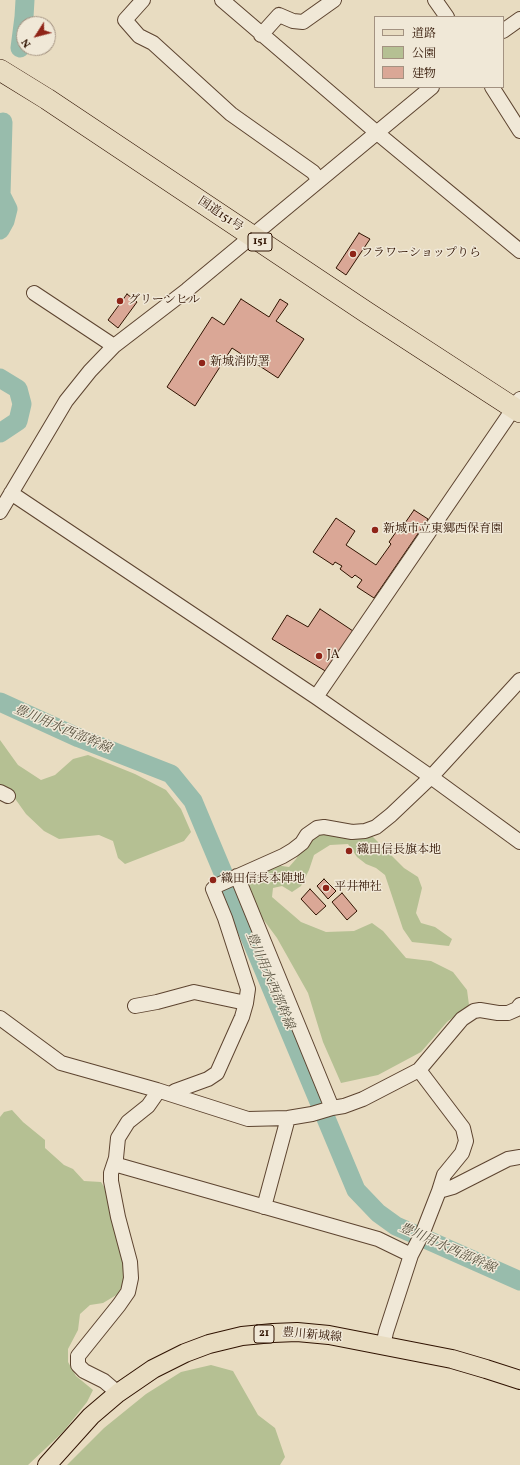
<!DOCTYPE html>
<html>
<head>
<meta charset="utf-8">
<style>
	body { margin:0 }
	#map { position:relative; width:520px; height:1465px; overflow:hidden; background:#e8dcc1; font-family:Vollkorn,"Noto Serif JP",serif }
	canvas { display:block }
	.legend { position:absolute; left:374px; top:16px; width:130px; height:72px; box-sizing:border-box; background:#f0e8d7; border:1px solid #a39281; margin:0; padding:5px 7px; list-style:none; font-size:12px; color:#2f1200 }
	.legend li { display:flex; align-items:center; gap:8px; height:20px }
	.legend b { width:20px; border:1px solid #a39281 }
	.north { position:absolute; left:16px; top:16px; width:40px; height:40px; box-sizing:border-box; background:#f0e8d7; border:1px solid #a39281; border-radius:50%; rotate:234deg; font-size:11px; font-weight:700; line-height:16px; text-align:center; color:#2f1200 }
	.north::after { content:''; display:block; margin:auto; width:14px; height:18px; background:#8f2418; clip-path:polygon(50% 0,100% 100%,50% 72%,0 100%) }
</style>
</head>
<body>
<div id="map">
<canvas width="520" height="1465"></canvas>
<ul class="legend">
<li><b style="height:5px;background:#e8dcc1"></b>道路</li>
<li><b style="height:11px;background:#b5c093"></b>公園</li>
<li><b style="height:11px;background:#daa796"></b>建物</li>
</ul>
<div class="north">N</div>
</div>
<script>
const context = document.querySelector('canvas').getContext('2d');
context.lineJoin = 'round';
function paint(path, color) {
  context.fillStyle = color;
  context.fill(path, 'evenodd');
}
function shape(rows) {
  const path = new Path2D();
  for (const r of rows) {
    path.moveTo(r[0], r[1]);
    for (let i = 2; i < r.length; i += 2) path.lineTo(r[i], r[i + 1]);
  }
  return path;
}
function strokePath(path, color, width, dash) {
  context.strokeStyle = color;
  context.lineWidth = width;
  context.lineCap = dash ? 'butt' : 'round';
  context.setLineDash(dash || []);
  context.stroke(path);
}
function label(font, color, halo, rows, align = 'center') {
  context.font = font + ' Vollkorn,"Noto Serif JP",serif';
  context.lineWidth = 3;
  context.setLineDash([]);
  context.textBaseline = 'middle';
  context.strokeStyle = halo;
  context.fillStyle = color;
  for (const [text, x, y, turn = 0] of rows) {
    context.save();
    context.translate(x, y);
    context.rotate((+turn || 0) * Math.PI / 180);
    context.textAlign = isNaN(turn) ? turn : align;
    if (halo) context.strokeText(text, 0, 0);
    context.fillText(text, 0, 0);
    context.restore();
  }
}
const green = shape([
	[0,740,18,765,41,780,55,775,73,759,88,755,135,774,166,790,181,809,191,832,184,841,125,864,118,858,113,841,99,835,59,839,44,831,26,814,11,793,0,789],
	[320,833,371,835,404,868,418,877,422,888,416,913,421,923,435,927,452,939,449,946,412,942,403,929,385,875,376,868,366,864,357,857,348,844,330,845,314,855,309,870,301,886,292,892,282,886,273,888,272,897,301,922,326,932,354,931,372,923,383,931,406,958,431,961,453,972,467,990,469,1005,447,1022,421,1052,378,1075,341,1083,323,1042,308,993,277,938,260,915,249,885,251,876,275,865,289,867,296,859,307,842],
	[12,1110,23,1122,45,1140,45,1148,64,1165,73,1169,84,1181,101,1182,108,1193,126,1262,124,1282,118,1294,103,1303,90,1305,80,1314,78,1330,68,1349,68,1362,76,1376,93,1390,87,1402,63,1432,28,1465,0,1465,0,1117,4,1112],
	[211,1365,233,1371,258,1415,275,1428,285,1457,280,1465,67,1465,104,1428,146,1394,181,1372]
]);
const river = shape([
	[20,48,24,17,25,0],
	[0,230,5,221,8,209,1,195,3,122],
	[0,378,18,389,22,404,18,421,0,433],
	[0,702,79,738,171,774,193,801,356,1190,378,1213,396,1226,520,1281]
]);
const building = shape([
	[359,233,370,239,346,275,336,268,359,233],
	[127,294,137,302,118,328,108,320,127,294],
	[241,299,269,317,280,299,288,304,276,321,304,339,278,378,232,348,195,406,167,387,212,317,224,325,241,299],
	[414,510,428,519,374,598,357,587,362,580,355,575,352,578,340,569,342,566,335,562,333,565,313,552,336,518,355,531,346,545,376,565,391,544,389,542,403,522,405,523,414,510],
	[320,609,353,631,327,672,272,639,287,615,308,627,320,609],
	[324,879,336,891,328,899,317,886,324,879],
	[310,889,326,906,316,915,301,899,310,889],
	[342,893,357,911,347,920,332,902,342,893]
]);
const minor = shape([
	[143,0,125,20,139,36,153,43,231,114,313,172,319,180],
	[222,0,376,132,520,251],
	[435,0,447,17],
	[503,31,520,19],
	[261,35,279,15,293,21,303,22,334,0],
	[492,87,520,131],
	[34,293,114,346],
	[11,493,316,697,431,777,520,842],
	[0,512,66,401,90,371,114,346,187,290,432,87],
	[316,697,520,399],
	[0,792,8,796],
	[237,876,332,1108],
	[135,1006,157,1002,194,992,246,1003],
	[0,1018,61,1063,157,1090],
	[172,1094,175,1091,208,1079,217,1073,242,1017,246,1003,248,989,225,918,213,889,218,885,283,856,293,850,302,843,307,835,317,828,324,827,352,832,365,831,376,827,391,815,431,777,520,680],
	[114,1164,378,1239,411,1255],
	[439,1191,453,1187,508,1159,520,1157],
	[264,1207,288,1118],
	[383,1346,386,1332,411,1255,423,1232,439,1191,444,1175,462,1153,466,1141,463,1128,419,1070],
	[118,1393,104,1381,84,1371,78,1365,78,1356,119,1305,128,1292,131,1278,130,1262,118,1217,111,1181,111,1173,116,1158,118,1138,128,1122,148,1106,155,1096,157,1090,248,1119,288,1118,312,1114,332,1108,344,1106,363,1099,419,1070,462,1019,474,1011,480,1010,498,1013,508,1013,517,1009,520,1005]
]);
const major = shape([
	[47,1465,91,1416,118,1393,153,1369,185,1353,209,1344,242,1336,273,1333,297,1332,329,1335,452,1359,486,1369,520,1380]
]);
const highway = shape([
	[0,70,47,99,366,312,520,412]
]);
const markers = [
	[353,254,4,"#8f2418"],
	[120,301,4,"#8f2418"],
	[202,363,4,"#8f2418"],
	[375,530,4,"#8f2418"],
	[319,656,4,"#8f2418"],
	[349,851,4,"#8f2418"],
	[213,880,4,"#8f2418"],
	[326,888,4,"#8f2418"]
];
const shields = [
	[260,242,24],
	[264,1334,20]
];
const shieldNames = [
	["151",260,242],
	["21",264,1334]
];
const streetNames = [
	["国道151号",220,215,34],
	["豊川新城線",312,1336,5]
];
const poiNames = [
	["フラワーショップりら",361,254],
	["グリーンヒル",128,301],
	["新城消防署",210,363],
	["新城市立東郷西保育園",383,530],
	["JA",327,656],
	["織田信長旗本地",357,851],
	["織田信長本陣地",221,880],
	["平井神社",334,888]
];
const waterNames = [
	["豊川用水西部幹線",62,730,23],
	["豊川用水西部幹線",269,981,67],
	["豊川用水西部幹線",447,1249,24]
];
paint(green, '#b5c093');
strokePath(river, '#98bcac', 19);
paint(building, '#daa796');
strokePath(building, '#2f1200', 1);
strokePath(minor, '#5d4430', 16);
strokePath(major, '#2f1200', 20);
strokePath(highway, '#2f1200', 22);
strokePath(minor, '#f0e8d7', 14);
strokePath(major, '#e8dcc1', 18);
strokePath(highway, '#e8dcc1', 21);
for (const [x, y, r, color] of markers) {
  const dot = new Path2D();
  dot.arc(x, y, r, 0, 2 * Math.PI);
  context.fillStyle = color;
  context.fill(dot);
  strokePath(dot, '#f0e8d7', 1.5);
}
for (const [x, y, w] of shields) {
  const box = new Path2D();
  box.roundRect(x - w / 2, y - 9, w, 18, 3);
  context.fillStyle = '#f0e8d7';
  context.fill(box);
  strokePath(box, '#2f1200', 1);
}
label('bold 11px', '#2f1200', null, shieldNames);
label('12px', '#2f1200', '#f0e8d7', streetNames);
label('12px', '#2f1200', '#f0e8d7', poiNames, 'left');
label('italic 13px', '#544e3c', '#f0e8d7', waterNames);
</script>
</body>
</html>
